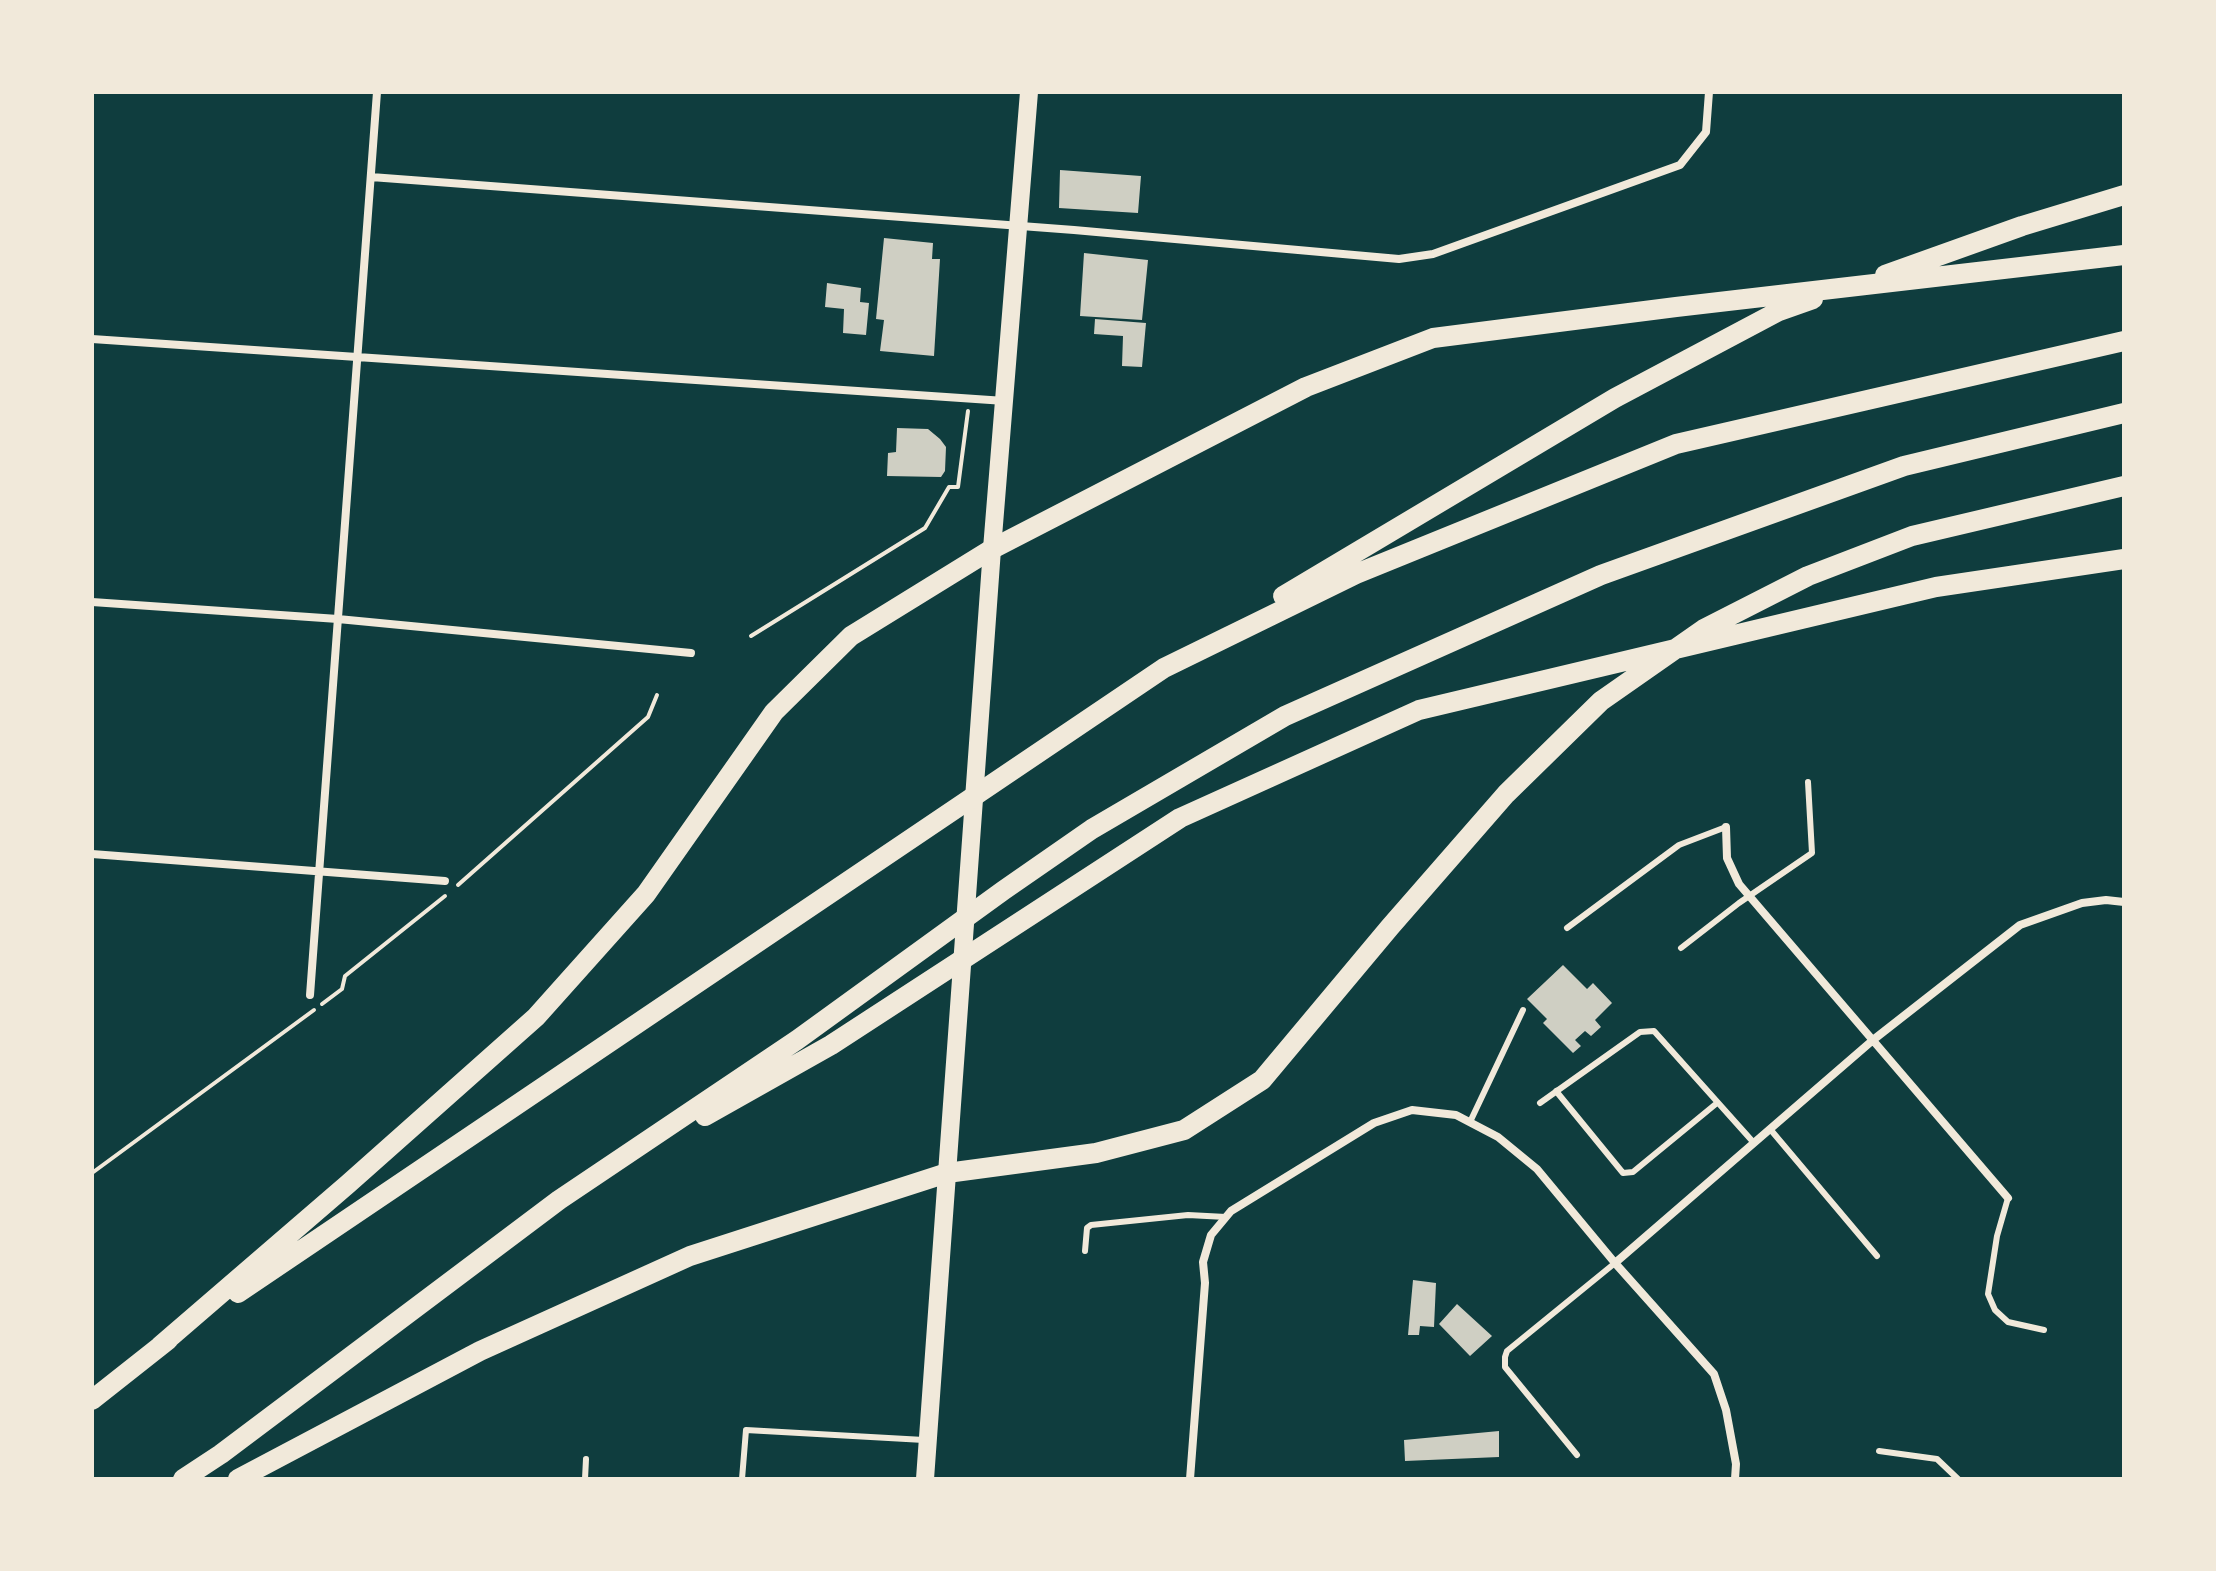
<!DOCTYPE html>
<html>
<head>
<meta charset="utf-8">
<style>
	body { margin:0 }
	#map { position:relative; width:2216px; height:1571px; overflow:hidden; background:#0f3d3e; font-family:"Varela Round",sans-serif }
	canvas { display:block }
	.frame { position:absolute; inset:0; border:94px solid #f1e9da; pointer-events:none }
</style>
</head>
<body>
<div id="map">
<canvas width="2216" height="1571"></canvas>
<div class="frame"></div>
</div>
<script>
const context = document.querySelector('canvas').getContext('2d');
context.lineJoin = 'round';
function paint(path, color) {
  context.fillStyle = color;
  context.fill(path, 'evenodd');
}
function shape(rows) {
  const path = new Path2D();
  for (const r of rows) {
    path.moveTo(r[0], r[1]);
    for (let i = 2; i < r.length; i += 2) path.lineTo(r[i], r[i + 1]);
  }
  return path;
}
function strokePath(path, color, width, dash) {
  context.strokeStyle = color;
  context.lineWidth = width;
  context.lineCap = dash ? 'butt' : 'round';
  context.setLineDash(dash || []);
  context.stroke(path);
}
const building = shape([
	[1060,170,1141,176,1138,213,1059,208],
	[884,238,933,243,932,259,940,259,934,356,880,351,884,320,876,319],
	[1084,253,1148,260,1142,320,1080,316],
	[827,283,861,288,860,302,869,303,866,335,843,333,844,309,825,307],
	[1095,319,1146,323,1142,367,1122,366,1123,336,1094,334],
	[897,428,928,429,940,439,946,447,945,471,941,477,887,476,888,453,896,452],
	[1563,965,1587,989,1593,983,1612,1003,1595,1020,1601,1027,1591,1036,1585,1031,1575,1040,1581,1046,1573,1053,1543,1023,1547,1019,1527,999],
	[1413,1280,1436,1283,1434,1327,1420,1326,1419,1335,1408,1335],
	[1457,1304,1492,1336,1470,1356,1439,1324],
	[1499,1431,1499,1457,1405,1461,1404,1440]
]);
const path = shape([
	[751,636,925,528,949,487,958,487,968,411],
	[458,885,648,717,657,695],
	[322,1004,342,989,345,976,445,896],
	[92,1173,314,1010]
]);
const service = shape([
	[1567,928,1679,845,1726,827],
	[1681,948,1739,903,1812,853,1808,782],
	[1556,1091,1623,1173,1633,1172,1717,1103],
	[1540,1103,1640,1032,1654,1031,1754,1143],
	[1470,1122,1523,1010],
	[1770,1129,1877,1256],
	[2008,1198,1997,1236,1988,1294,1995,1310,2008,1322,2044,1330],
	[1085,1251,1087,1228,1091,1225,1188,1215,1226,1217],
	[1879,1451,1937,1459,1958,1479],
	[1577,1455,1505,1367,1505,1357,1507,1351,1615,1263],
	[585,1479,586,1459],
	[742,1479,746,1430,924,1440]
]);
const minor = shape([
	[371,177,1074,230,1399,259,1433,254,1680,165,1706,132,1709,92],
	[92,339,1005,401],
	[92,602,338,619,691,653],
	[1726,827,1727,858,1739,884,2008,1198],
	[92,854,445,881],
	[310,995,377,92],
	[1615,1263,1873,1040,2020,925,2082,903,2106,900,2124,902],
	[1190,1479,1205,1283,1203,1262,1211,1235,1231,1211,1374,1123,1412,1110,1456,1115,1498,1137,1537,1169,1615,1263,1714,1374,1726,1410,1736,1464,1735,1479]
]);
const primary = shape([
	[925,1479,992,549,1029,92]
]);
const motorway = shape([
	[1885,275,2022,226,2124,195],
	[1283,596,1615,398,1779,311,1813,299],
	[705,1116,831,1045,1180,818,1419,710,1936,587,2124,559],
	[238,1293,1164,668,1356,574,1676,444,2124,341],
	[160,1346,348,1184,536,1017,646,894,774,712,851,636,992,549,1306,387,1433,338,1676,307,2124,255],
	[92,1400,168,1340],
	[183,1479,221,1454,559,1200,797,1040,1004,890,1092,829,1285,716,1601,575,1904,466,2124,413],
	[238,1479,480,1351,690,1256,947,1173,1096,1153,1184,1130,1262,1080,1390,927,1506,794,1601,701,1704,629,1808,576,1912,536,2124,486]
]);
paint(building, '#cfcfc3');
strokePath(path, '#f1e9da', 4);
strokePath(service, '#f1e9da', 6);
strokePath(minor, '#f1e9da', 8);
strokePath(primary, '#f1e9da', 18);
strokePath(motorway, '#f1e9da', 20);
</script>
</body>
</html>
